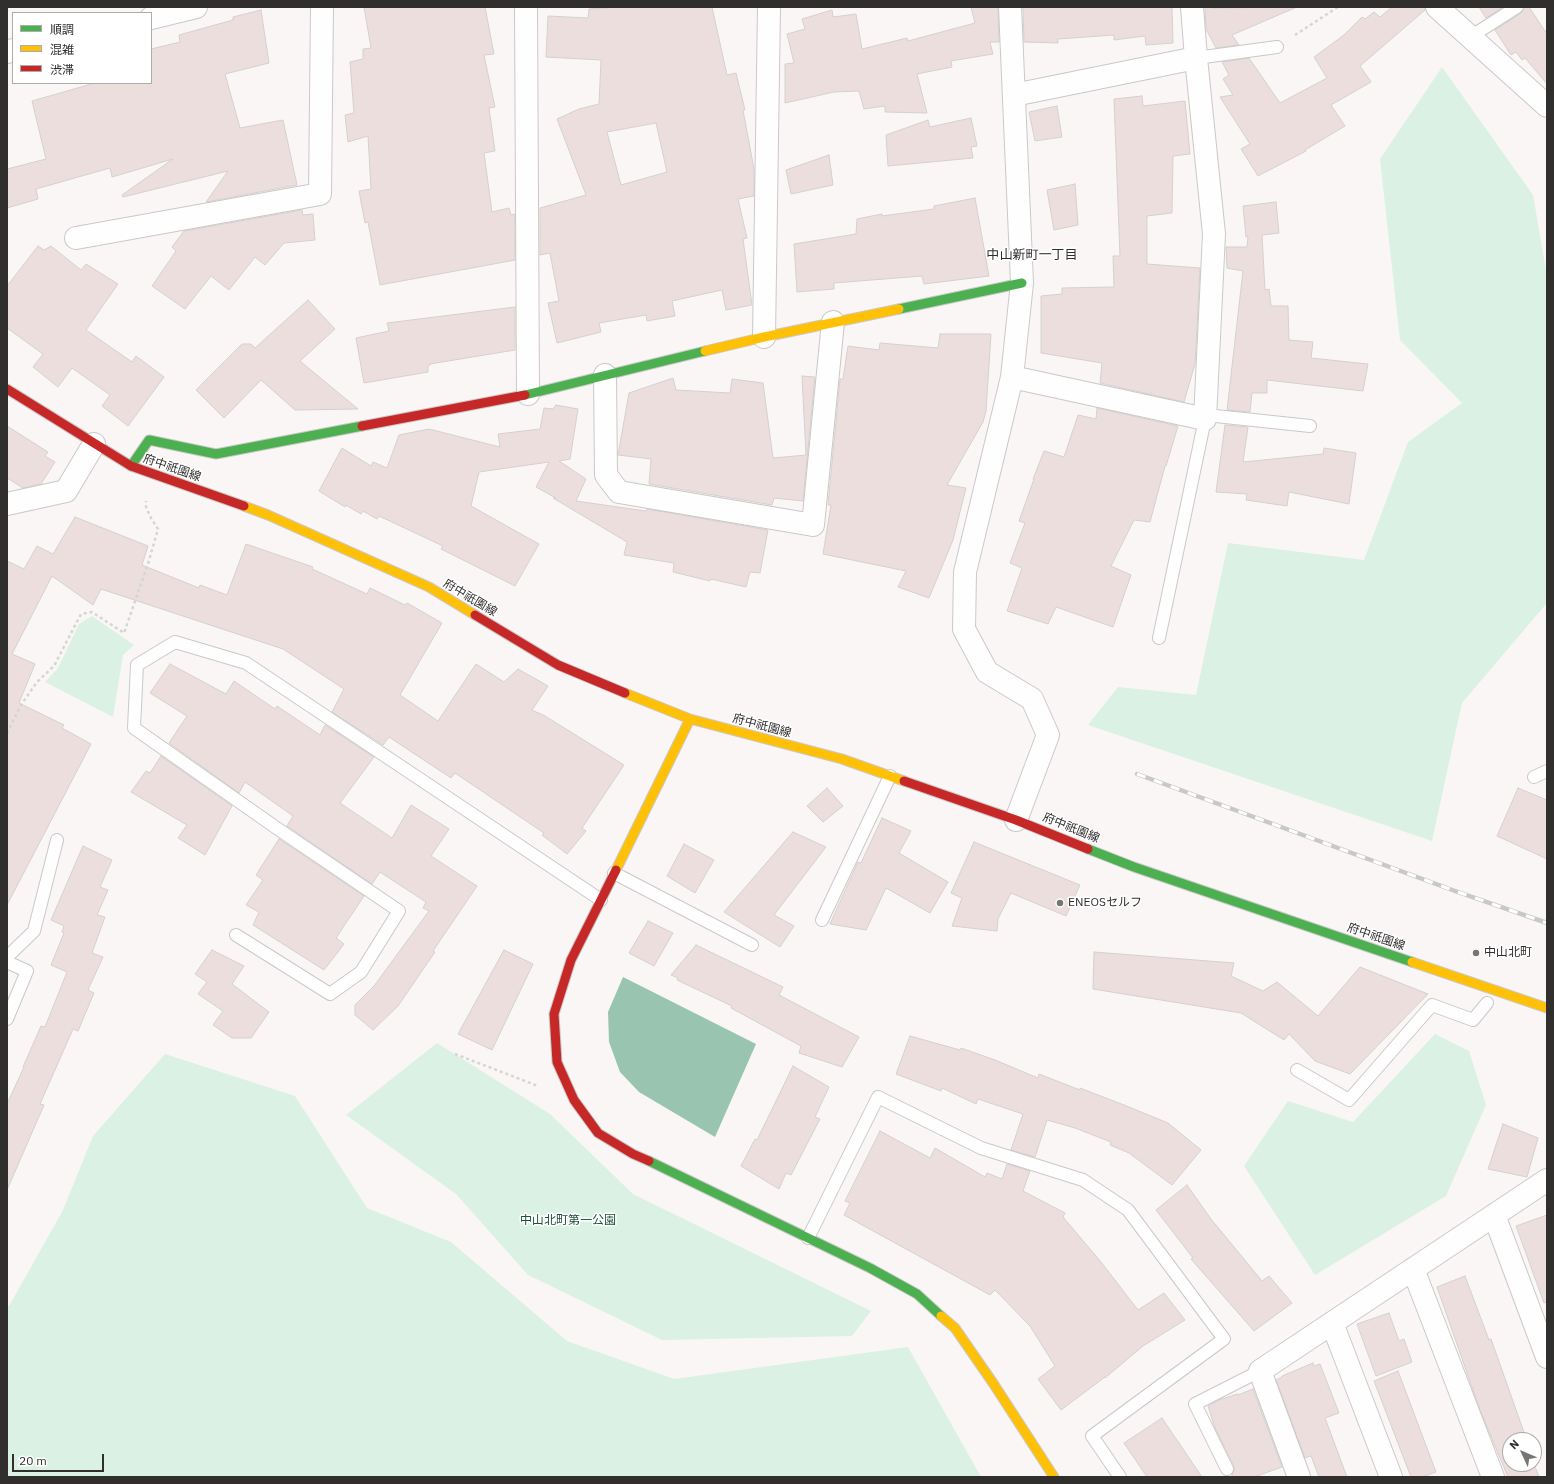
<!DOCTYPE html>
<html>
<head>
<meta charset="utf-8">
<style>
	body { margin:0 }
	#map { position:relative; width:1554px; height:1484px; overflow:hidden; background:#faf6f6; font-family:"IBM Plex Sans","Noto Sans JP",sans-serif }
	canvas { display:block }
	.frame { position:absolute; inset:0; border:8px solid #312e2e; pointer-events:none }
	.legend { position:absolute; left:12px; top:12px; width:140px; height:72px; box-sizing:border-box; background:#fff; border:1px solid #adabab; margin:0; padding:5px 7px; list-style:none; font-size:12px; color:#312e2e }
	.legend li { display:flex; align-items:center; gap:8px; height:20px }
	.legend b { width:20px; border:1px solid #adabab }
	.north { position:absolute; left:1502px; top:1432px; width:40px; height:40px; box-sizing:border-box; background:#fff; border:1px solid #adabab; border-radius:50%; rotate:314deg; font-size:11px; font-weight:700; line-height:16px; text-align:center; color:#312e2e }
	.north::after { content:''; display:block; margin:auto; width:14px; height:18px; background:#777474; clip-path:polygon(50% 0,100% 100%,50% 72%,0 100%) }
	.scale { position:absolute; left:12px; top:1454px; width:92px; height:18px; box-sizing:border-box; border:2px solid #312e2e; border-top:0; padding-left:5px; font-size:12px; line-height:14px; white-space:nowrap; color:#312e2e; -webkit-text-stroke:3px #fff; paint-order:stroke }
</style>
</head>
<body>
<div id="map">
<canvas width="1554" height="1484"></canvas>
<div class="frame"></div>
<ul class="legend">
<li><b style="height:5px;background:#4caf50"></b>順調</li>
<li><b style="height:5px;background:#ffc107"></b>混雑</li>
<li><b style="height:5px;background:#c62828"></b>渋滞</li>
</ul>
<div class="north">N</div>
<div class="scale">20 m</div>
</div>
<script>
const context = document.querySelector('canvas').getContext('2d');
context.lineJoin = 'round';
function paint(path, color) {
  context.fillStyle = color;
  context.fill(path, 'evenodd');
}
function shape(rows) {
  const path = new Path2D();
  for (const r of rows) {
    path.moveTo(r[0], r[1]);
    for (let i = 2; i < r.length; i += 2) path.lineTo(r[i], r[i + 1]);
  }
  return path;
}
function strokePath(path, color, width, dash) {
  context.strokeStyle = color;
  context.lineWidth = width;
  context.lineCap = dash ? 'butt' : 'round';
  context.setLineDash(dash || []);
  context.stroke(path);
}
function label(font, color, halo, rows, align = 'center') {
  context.font = font + ' "IBM Plex Sans","Noto Sans JP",sans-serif';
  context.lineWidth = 3;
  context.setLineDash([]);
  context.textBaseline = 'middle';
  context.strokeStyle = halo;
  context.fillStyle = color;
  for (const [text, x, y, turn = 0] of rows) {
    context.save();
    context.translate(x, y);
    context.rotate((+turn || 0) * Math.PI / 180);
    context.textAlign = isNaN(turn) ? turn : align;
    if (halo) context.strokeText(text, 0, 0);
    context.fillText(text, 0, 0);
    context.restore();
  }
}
const green = shape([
	[1442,67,1533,195,1547,276,1547,603,1462,703,1432,841,1088,725,1118,687,1196,695,1228,543,1364,560,1408,442,1462,403,1400,340,1380,159],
	[92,616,134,645,123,655,113,717,45,682,58,668,79,624],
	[1435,1034,1469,1051,1486,1105,1446,1196,1315,1275,1244,1166,1288,1101,1353,1122],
	[437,1043,550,1114,633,1194,871,1311,852,1336,662,1340,528,1275,456,1194,346,1115],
	[165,1054,295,1096,367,1208,451,1242,567,1341,674,1379,908,1347,981,1477,7,1477,7,1306,9,1306,63,1210,93,1136]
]);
const water = shape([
	[623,977,756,1044,715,1137,639,1092,620,1072,609,1042,608,1012]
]);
const building = shape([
	[364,7,485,7,494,54,484,55,495,107,489,108,495,151,484,153,492,212,509,208,511,215,515,214,515,260,380,285,368,222,365,223,359,191,371,189,368,136,348,142,345,115,354,113,350,62,363,59,363,49,371,48,364,7],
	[620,7,712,7,727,75,736,73,745,110,743,110,754,169,754,196,738,199,747,238,743,239,752,305,726,310,722,290,672,301,675,316,647,321,646,315,599,323,601,332,557,343,548,303,559,301,550,253,540,255,540,208,586,195,557,119,579,109,599,104,601,60,546,57,548,16,588,18,589,9,620,7],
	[656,123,667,172,621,185,607,132,656,123],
	[971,7,998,7,999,42,990,42,993,54,951,61,952,67,917,74,927,113,885,112,885,106,864,109,859,91,834,92,785,103,785,64,794,63,787,34,805,29,802,19,832,10,833,17,856,14,862,49,907,38,908,41,975,23,971,7],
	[1023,7,1172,7,1173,43,1146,45,1145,36,1114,40,1114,35,1058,39,1058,43,1024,42,1023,7],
	[1205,7,1213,8,1297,7,1232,35,1239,45,1216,48,1206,29,1205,7],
	[1392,7,1425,7,1425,10,1360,66,1371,82,1331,105,1345,126,1305,150,1306,151,1258,176,1241,149,1250,144,1220,97,1233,95,1223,79,1229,75,1222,62,1249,58,1280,103,1327,78,1314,57,1344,35,1362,17,1365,19,1374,12,1380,17,1392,7],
	[1479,7,1503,7,1486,18,1479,7],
	[1524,7,1529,7,1547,34,1547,84,1525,58,1522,60,1516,52,1511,55,1495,30,1521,13,1524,7],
	[261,10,269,63,225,74,240,128,283,120,297,185,206,202,228,171,123,197,122,195,173,159,112,177,110,168,36,189,38,199,7,208,7,169,46,159,32,101,95,83,151,83,151,49,180,42,179,35,233,20,233,17,261,10],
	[1142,96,1143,106,1185,101,1190,154,1173,156,1172,213,1147,216,1147,264,1200,268,1195,364,1184,402,1100,383,1102,363,1041,353,1041,296,1062,294,1062,288,1114,287,1113,256,1120,256,1114,99,1142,96],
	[1057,106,1062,137,1035,141,1029,112,1057,106],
	[971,118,977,146,971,147,973,158,888,166,886,135,928,120,930,127,971,118],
	[829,155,833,185,791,194,786,170,829,155],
	[1075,184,1078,225,1054,230,1047,190,1075,184],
	[975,198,989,276,924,284,922,276,834,283,834,289,797,292,794,244,856,234,857,219,882,214,882,216,934,209,934,206,975,198],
	[1276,202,1279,233,1262,235,1265,290,1269,289,1271,306,1288,306,1289,340,1313,342,1311,358,1368,364,1363,391,1267,380,1267,393,1252,393,1250,412,1227,410,1243,271,1227,268,1226,247,1247,247,1248,237,1246,237,1243,206,1276,202],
	[302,210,303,215,313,214,315,240,284,243,265,265,255,257,229,290,211,276,185,309,152,286,176,251,172,247,184,231,302,210],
	[38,246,44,250,51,246,81,270,86,264,118,284,86,330,132,362,136,356,164,377,128,426,102,406,110,395,72,368,58,387,33,367,43,354,7,328,7,286,38,246],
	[308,300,335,329,300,361,358,409,295,410,261,380,224,418,196,390,242,344,251,344,255,348,308,300],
	[515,307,515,350,430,364,430,365,428,366,428,372,364,383,356,338,389,331,387,323,515,307],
	[940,334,991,334,986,411,983,422,947,485,966,488,953,540,929,598,898,587,906,571,823,554,831,505,828,505,840,379,843,379,848,346,879,350,880,343,938,348,940,334],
	[802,376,815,377,803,501,774,498,772,505,649,484,651,459,618,455,629,393,673,378,676,390,730,393,732,379,763,383,773,458,806,455,802,376],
	[556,405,578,409,570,459,559,461,586,479,576,501,646,511,647,509,768,530,760,573,750,572,746,587,711,579,710,581,673,572,674,563,624,555,627,542,553,498,556,498,536,487,549,462,479,472,471,506,539,544,515,586,441,549,443,546,379,516,377,519,363,511,361,514,346,505,345,507,319,491,342,448,371,466,373,462,387,468,399,435,429,429,500,447,498,434,540,429,544,408,553,409,556,405],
	[1097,408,1178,426,1166,466,1165,466,1150,522,1134,520,1111,566,1131,575,1113,627,1056,607,1048,624,1007,611,1022,568,1010,563,1025,523,1019,521,1034,479,1033,479,1044,451,1064,457,1078,415,1096,419,1097,408],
	[1225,425,1248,427,1243,462,1323,454,1324,448,1356,453,1349,504,1289,492,1287,506,1246,500,1247,494,1216,492,1225,425],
	[7,426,48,452,45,456,55,462,41,484,23,488,7,478,7,426],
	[75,517,148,546,142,565,199,588,200,585,227,595,246,544,313,567,312,569,367,594,370,588,405,605,407,603,442,623,400,695,438,721,476,664,504,682,518,669,548,686,532,710,545,716,624,765,582,828,586,831,567,854,542,835,544,833,455,773,451,778,389,737,383,745,332,712,344,689,283,649,101,589,93,605,52,576,12,654,35,664,19,703,64,725,62,728,91,744,7,905,7,561,24,569,37,546,53,554,75,517],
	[170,664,226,694,234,681,275,709,277,706,320,735,325,725,374,757,340,803,392,838,411,805,449,829,431,856,477,886,433,951,435,952,398,1006,373,1030,355,1015,355,1005,374,986,429,911,423,908,426,902,380,872,372,884,287,826,293,816,245,782,239,793,169,743,187,716,150,693,170,664],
	[161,756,232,806,205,855,178,838,187,825,131,792,146,771,150,773,161,756],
	[827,788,843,806,823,822,807,806,827,788],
	[1518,788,1547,800,1547,859,1497,836,1518,788],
	[882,818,911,831,899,853,948,882,930,913,886,888,866,930,830,924,858,862,861,863,882,818],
	[793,832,826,847,774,915,794,926,780,947,724,912,793,832],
	[279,839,364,896,336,938,344,944,324,970,253,925,259,912,246,905,263,880,256,875,279,839],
	[974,842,1080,885,1066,916,1011,893,998,919,997,931,952,926,962,898,951,893,974,842],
	[684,844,714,860,695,893,667,876,684,844],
	[83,846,112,860,100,887,108,890,97,915,105,917,92,953,103,957,88,990,94,993,78,1031,73,1029,40,1104,44,1105,7,1190,7,1104,24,1067,23,1067,41,1026,45,1027,67,972,51,965,64,933,62,932,64,926,51,920,83,846],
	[648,921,673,933,654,966,629,953,648,921],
	[696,945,783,987,779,995,859,1037,842,1067,799,1053,801,1046,731,1008,732,1006,677,980,678,978,671,975,696,945],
	[212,950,244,966,232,984,269,1012,251,1038,232,1038,213,1025,223,1011,198,994,207,982,195,974,212,950],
	[504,950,533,964,492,1050,458,1034,504,950],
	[1094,952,1234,963,1231,976,1263,991,1277,982,1318,1016,1360,967,1428,994,1350,1074,1315,1061,1289,1034,1284,1040,1241,1013,1093,989,1094,952],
	[910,1036,960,1050,961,1048,995,1060,1038,1078,1039,1074,1080,1090,1080,1088,1124,1105,1168,1123,1201,1150,1172,1185,1129,1153,1110,1145,1111,1142,1075,1128,1047,1120,1035,1157,1011,1150,1023,1114,978,1099,976,1104,942,1088,941,1091,896,1074,910,1036],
	[793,1066,829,1087,815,1117,820,1119,791,1175,786,1173,779,1189,741,1166,755,1139,757,1140,793,1066],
	[1503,1124,1538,1138,1527,1177,1488,1169,1503,1124],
	[880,1131,930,1158,935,1148,985,1177,987,1173,1002,1179,1007,1164,1030,1171,1023,1191,1065,1213,1063,1217,1101,1262,1138,1310,1164,1293,1185,1320,1143,1346,1105,1378,1105,1377,1061,1410,1038,1379,1055,1366,1030,1326,995,1290,990,1295,844,1215,850,1203,845,1201,880,1131],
	[1187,1185,1211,1219,1262,1281,1269,1276,1292,1303,1254,1331,1191,1259,1193,1258,1156,1210,1187,1185],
	[1547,1215,1547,1302,1544,1303,1516,1226,1547,1215],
	[1465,1276,1489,1340,1491,1339,1526,1438,1524,1438,1525,1440,1510,1440,1510,1464,1534,1464,1539,1477,1508,1477,1480,1410,1437,1287,1465,1276],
	[1389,1313,1399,1341,1404,1339,1412,1362,1376,1376,1357,1324,1389,1313],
	[1313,1363,1314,1366,1320,1364,1339,1413,1325,1418,1347,1477,1319,1477,1311,1456,1305,1458,1276,1380,1282,1377,1282,1376,1313,1363],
	[1398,1371,1436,1472,1422,1477,1411,1477,1374,1381,1398,1371],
	[1253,1389,1282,1467,1254,1477,1232,1477,1232,1475,1234,1470,1234,1466,1215,1428,1208,1406,1219,1400,1237,1394,1238,1395,1253,1389],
	[1162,1418,1202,1477,1147,1477,1124,1443,1162,1418]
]);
const path = shape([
	[1295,35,1338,7],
	[7,733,21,705,37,682,54,666,81,614,92,612,124,633,148,564,158,529,151,518,146,507,146,501],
	[455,1054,538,1086]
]);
const lane = shape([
	[1470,37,1517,7],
	[1196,58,1277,47],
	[1206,415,1310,426],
	[1159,638,1205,419],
	[1534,777,1547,771],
	[614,873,752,945],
	[822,920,890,776],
	[236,935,330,994,361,972,399,911,278,829,134,728,137,665,175,642,246,663,601,900],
	[7,957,34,931,57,840],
	[7,962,27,971,7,1019],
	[1297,1070,1349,1100,1432,1005,1473,1020,1487,1003],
	[808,1238,878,1097,981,1148,1083,1180,1128,1210,1224,1339,1092,1436,1120,1477],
	[1227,1469,1195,1404,1260,1371]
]);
const street = shape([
	[526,7,528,394],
	[1010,7,1022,283,1012,377,965,572,964,629,987,672,1032,699,1048,735,1016,820],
	[1437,7,1547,106],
	[151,18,196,7],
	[7,52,13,50],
	[1014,95,1196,58],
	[76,238,320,194,322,7],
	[764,337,769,7],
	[605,375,606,475,619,492,813,525,833,322],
	[1012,377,1205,419,1214,234,1196,58,1192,7],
	[7,504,66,491,94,444],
	[1494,1215,1547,1357],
	[1413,1269,1493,1477],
	[1332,1323,1391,1477],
	[1299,1477,1260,1371,1547,1180]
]);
const fast = shape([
	[899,309,1022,283],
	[525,395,705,351],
	[131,466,149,440,216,454,362,426],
	[1088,849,1134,867,1412,962],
	[649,1161,870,1268,917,1294,941,1316]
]);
const slow = shape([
	[705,351,764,337,899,309],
	[244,506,268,515,429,587,475,615],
	[625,693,690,719,842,759,904,781],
	[616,870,690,719],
	[1412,962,1547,1008],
	[941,1316,955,1328,993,1383,1054,1477]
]);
const jam = shape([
	[7,389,131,466,244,506],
	[362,426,525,395],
	[475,615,558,665,625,693],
	[904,781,1016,820,1088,849],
	[616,870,571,960,554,1014,557,1062,574,1100,598,1133,633,1154,649,1161]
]);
const rail = shape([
	[1137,774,1455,891,1547,923]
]);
const markers = [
	[1060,903,4,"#777474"],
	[1476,953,4,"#777474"]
];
const streetNames = [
	["府中祇園線",172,468,19],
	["府中祇園線",470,598,31],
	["府中祇園線",762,726,15],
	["府中祇園線",1071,828,22],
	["府中祇園線",1376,937,19]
];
const poiNames = [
	["ENEOSセルフ",1068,903],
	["中山北町",1484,953]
];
const parkNames = [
	["中山北町第一公園",568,1221]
];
const neighbourhoodNames = [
	["中山新町一丁目",1032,255]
];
paint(green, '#dbf1e4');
paint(water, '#99c4af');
paint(building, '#eddede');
strokePath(building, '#d4d0d0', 1);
strokePath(lane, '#cbc8c8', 14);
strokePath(street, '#cbc8c8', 24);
strokePath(fast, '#cbc8c8', 11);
strokePath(slow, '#cbc8c8', 11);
strokePath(jam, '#cbc8c8', 11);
strokePath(path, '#d6d4d4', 2.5, [3, 3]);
strokePath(lane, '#fefefe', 12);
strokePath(street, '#fefefe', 22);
strokePath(fast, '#4caf50', 9);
strokePath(slow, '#ffc107', 9);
strokePath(jam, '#c62828', 9);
strokePath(rail, '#c9c8c8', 4.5);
strokePath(rail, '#fff', 3, [9]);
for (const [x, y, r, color] of markers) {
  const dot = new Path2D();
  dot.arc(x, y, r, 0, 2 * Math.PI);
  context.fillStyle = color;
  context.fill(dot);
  strokePath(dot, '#fff', 1.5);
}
label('12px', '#312e2e', '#fff', streetNames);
label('12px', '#312e2e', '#fff', poiNames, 'left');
label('12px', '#1e513b', '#fff', parkNames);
label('13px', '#312e2e', '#fff', neighbourhoodNames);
</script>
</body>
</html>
